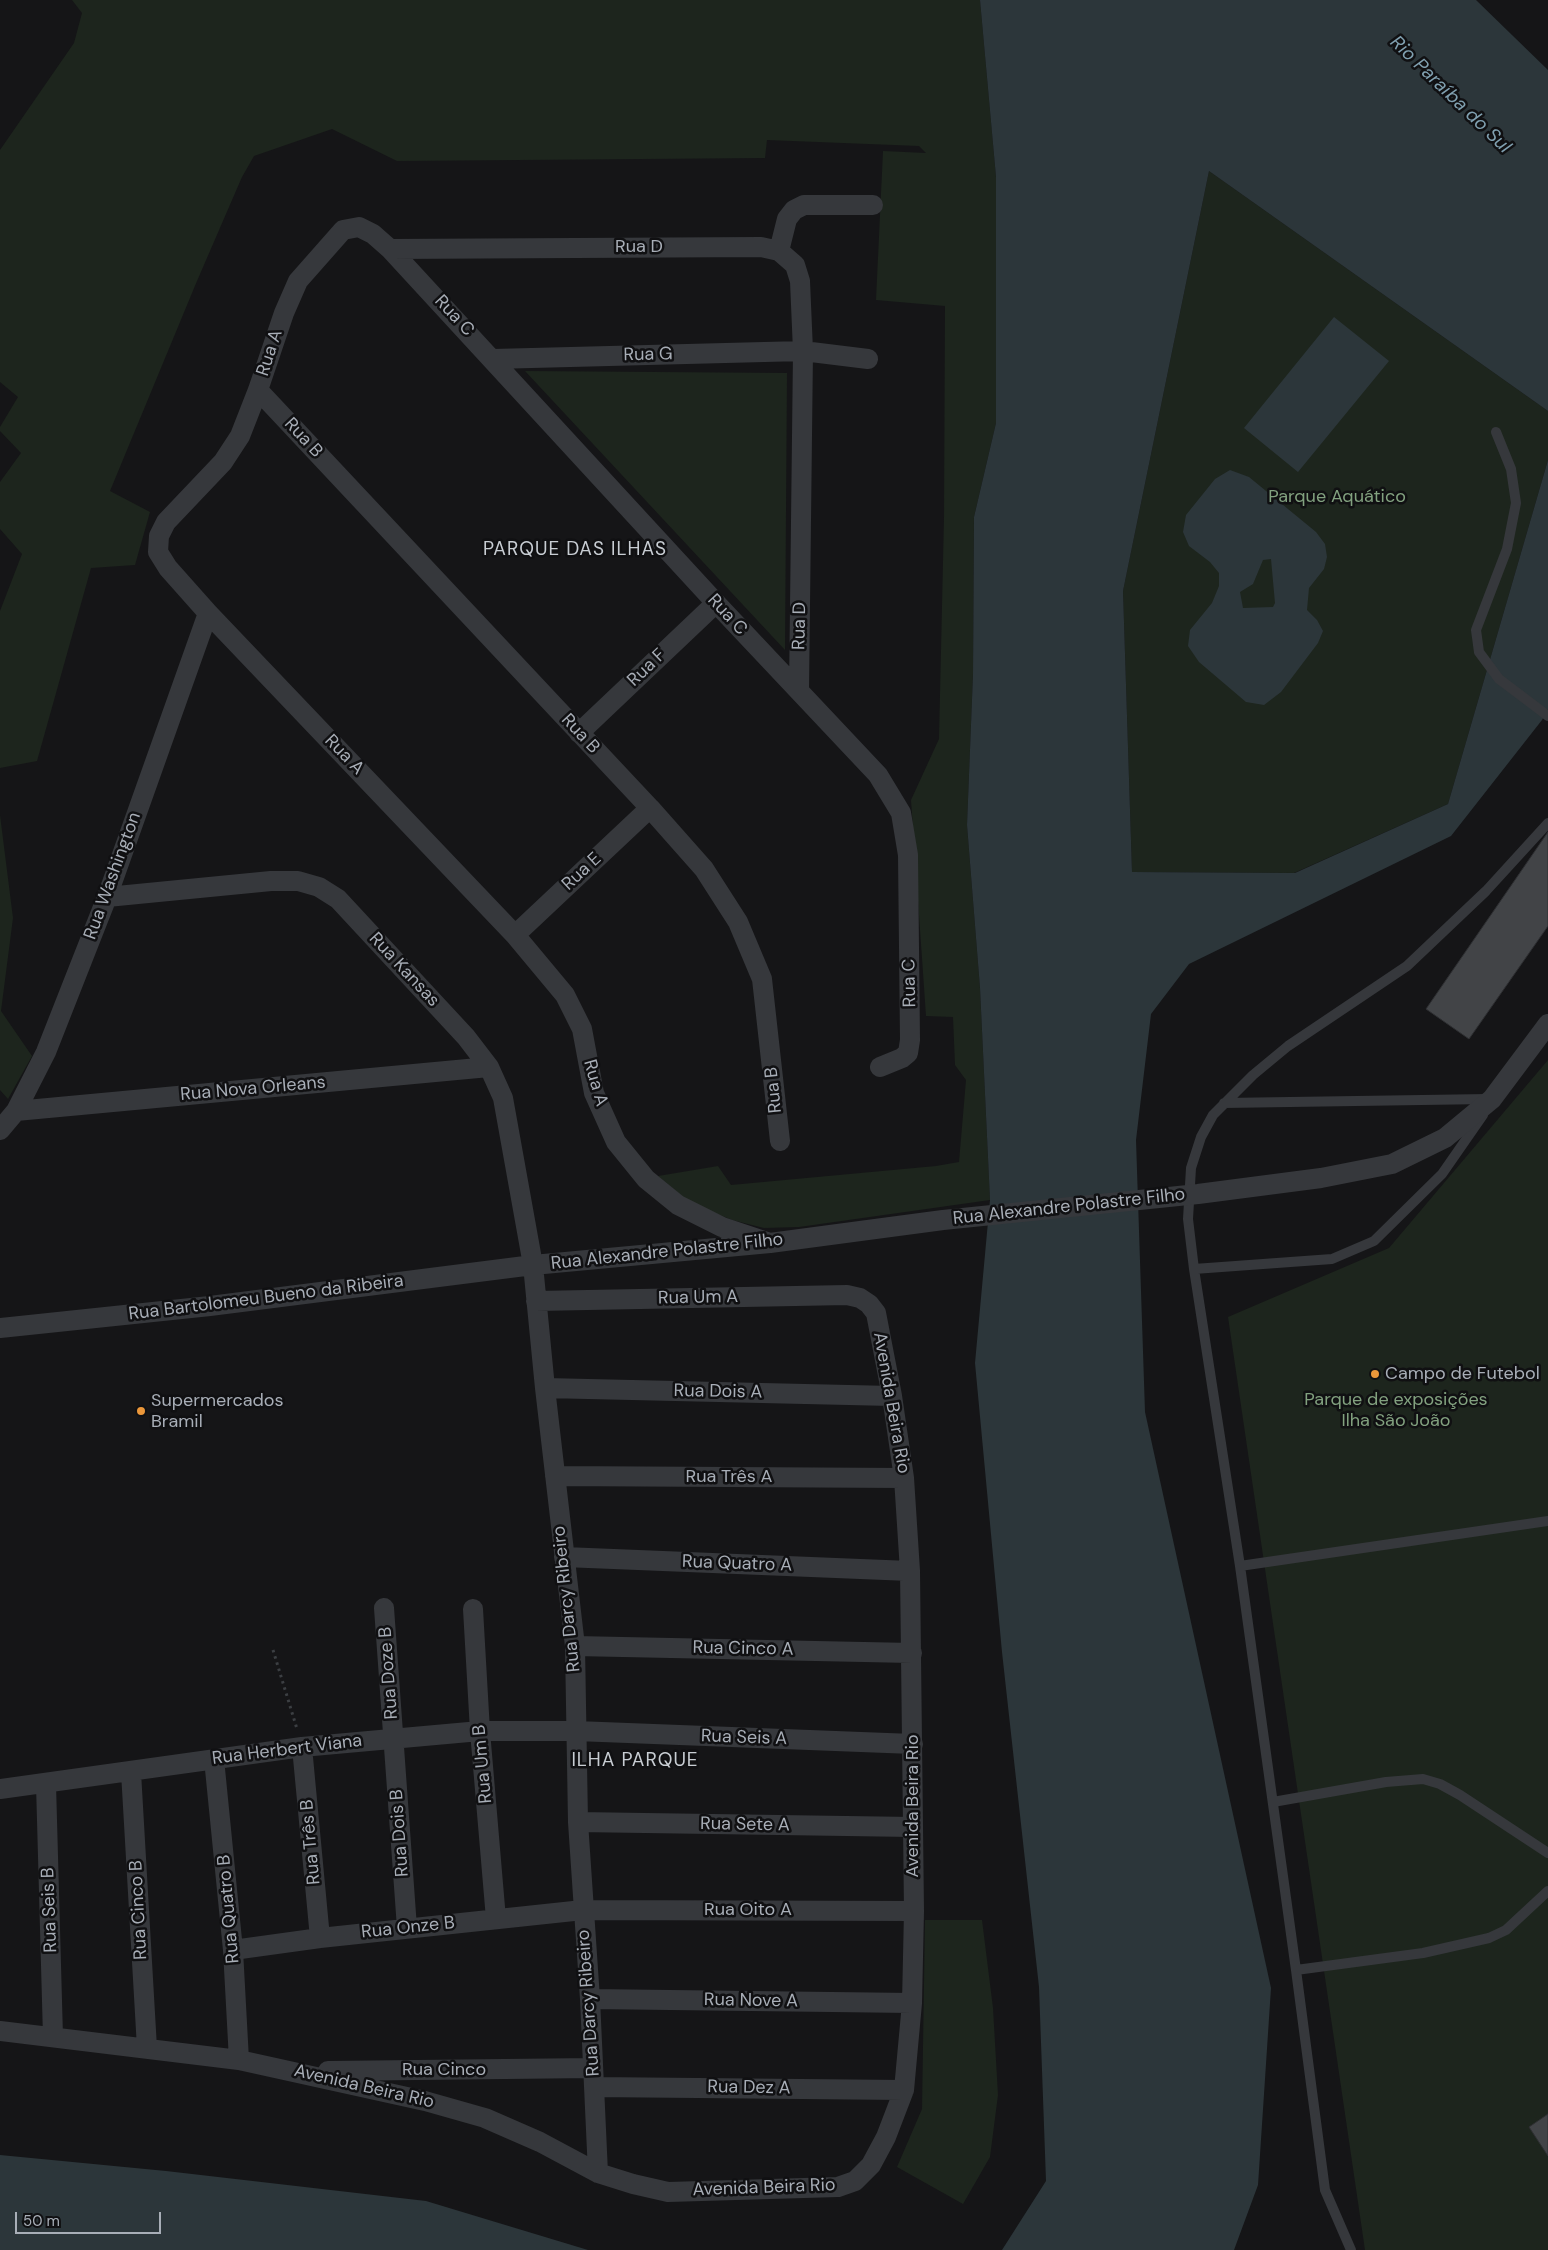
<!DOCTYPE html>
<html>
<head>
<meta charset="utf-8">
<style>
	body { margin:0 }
	#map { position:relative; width:1548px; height:2250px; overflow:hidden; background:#151517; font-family:"DM Sans",sans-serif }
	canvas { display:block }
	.scale { position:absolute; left:15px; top:2212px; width:146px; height:22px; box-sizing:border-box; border:2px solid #a8aeb7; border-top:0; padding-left:6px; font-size:15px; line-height:18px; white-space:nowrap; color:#a8aeb7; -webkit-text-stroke:4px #101012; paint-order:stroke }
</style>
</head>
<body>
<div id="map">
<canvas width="1548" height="2250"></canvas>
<div class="scale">50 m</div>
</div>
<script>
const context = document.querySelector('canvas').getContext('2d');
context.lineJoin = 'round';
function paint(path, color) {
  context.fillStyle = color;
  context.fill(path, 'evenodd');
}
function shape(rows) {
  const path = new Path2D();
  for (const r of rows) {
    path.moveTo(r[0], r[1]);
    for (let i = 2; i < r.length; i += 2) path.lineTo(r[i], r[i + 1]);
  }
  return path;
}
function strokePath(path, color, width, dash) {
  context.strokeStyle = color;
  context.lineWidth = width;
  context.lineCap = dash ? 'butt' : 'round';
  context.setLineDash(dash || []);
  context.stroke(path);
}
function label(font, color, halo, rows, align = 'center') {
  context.font = font + ' "DM Sans",sans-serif';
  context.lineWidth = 5;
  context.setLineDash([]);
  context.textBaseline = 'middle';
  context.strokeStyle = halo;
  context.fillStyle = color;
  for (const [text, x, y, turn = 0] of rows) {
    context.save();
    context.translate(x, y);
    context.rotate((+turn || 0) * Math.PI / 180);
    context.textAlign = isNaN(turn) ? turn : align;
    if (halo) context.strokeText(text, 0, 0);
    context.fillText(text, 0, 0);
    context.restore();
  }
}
const green = shape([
	[72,0,980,0,996,177,996,423,974,517,973,674,967,825,980,988,990,1200,799,1227,764,1228,732,1220,689,1202,658,1176,718,1166,731,1185,936,1166,959,1162,966,1080,955,1065,953,1017,926,1016,911,800,939,739,944,517,945,306,876,300,883,151,926,153,919,146,767,140,765,158,397,161,332,129,254,156,242,177,197,281,110,491,150,512,135,565,91,568,37,761,0,768,0,611,22,554,0,529,0,482,21,453,0,431,0,427,18,397,0,382,0,150,74,43,82,13],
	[1209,171,1548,411,1548,460,1448,804,1294,873,1132,872,1123,591],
	[525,371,787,373,785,650],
	[0,815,13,918,1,1011,32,1056,8,1099,0,1090],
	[1548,1060,1548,2250,1365,2250,1228,1317,1389,1248],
	[925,1920,982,1920,993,2008,998,2095,990,2157,963,2204,897,2167,922,2109]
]);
const water = shape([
	[980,0,1476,0,1548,70,1548,411,1209,171,1123,591,1132,872,1295,873,1448,804,1548,460,1548,709,1542,720,1451,836,1189,964,1151,1014,1136,1140,1145,1412,1271,1988,1258,2185,1234,2250,1002,2250,1046,2181,1039,1987,1002,1652,975,1363,990,1200,980,988,967,825,973,674,974,517,996,423,996,177],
	[1334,317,1389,361,1298,472,1244,428],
	[1230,470,1249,477,1316,532,1325,544,1327,557,1324,569,1309,588,1307,610,1317,620,1323,631,1318,643,1281,692,1264,705,1246,702,1199,662,1188,646,1190,630,1212,603,1219,586,1219,573,1210,562,1189,546,1183,532,1186,515,1215,479],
	[1271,559,1275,603,1273,607,1243,608,1240,592,1253,584,1263,560],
	[0,2155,166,2171,426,2201,588,2250,0,2250]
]);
const building = shape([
	[1548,832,1548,926,1469,1039,1426,1009,1548,832],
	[1548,2114,1548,2156,1529,2127,1548,2114]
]);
const path = shape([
	[273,1650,297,1729]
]);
const lane = shape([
	[1496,432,1511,469,1516,503,1507,549,1476,630,1479,652,1499,679,1548,716],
	[1224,1103,1488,1099],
	[1194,1269,1332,1259,1374,1241,1442,1174,1483,1115],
	[1240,1566,1548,1521],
	[1273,1802,1386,1782,1423,1779,1440,1784,1460,1795,1548,1853],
	[1296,1970,1423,1953,1489,1938,1506,1930,1548,1891],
	[1351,2250,1325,2190,1296,1970,1240,1566,1194,1269,1188,1219,1191,1168,1201,1137,1213,1115,1253,1075,1288,1046,1407,966,1486,891,1548,823]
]);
const street = shape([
	[390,249,761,247,779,251,795,265,800,281,803,351,799,691],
	[779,251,787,219,794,210,804,205,873,205],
	[493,359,803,351,868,359],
	[258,390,650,808,704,869,738,922,762,979,780,1141],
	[579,733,716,603],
	[107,897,271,881,298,881,319,887,338,899,466,1037,489,1067,503,1098,533,1265,545,1388,575,1646,578,1822,590,1999,598,2173],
	[515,935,650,808],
	[16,1111,489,1067],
	[0,1130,16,1111,46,1052,107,897,208,613],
	[770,1243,722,1227,678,1205,646,1179,616,1142,594,1093,582,1029,565,995,515,935,208,613,168,568,158,552,159,536,166,522,223,462,240,436,258,390,284,313,298,281,343,230,359,227,373,234,390,249,716,603,878,775,901,813,908,855,910,1040,908,1053,902,1058,880,1067],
	[0,1328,210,1306,533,1265,770,1243,943,1220,1198,1194,1321,1178,1392,1164,1445,1138,1492,1099,1548,1024],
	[545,1388,892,1396],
	[555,1476,904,1478],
	[564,1557,910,1571],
	[384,1608,407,1928],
	[473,1609,480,1731,496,1919],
	[575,1646,912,1653],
	[302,1747,320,1938],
	[214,1759,233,1950,239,2060],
	[131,1772,147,2048],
	[46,1784,53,2037],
	[0,1789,302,1747,480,1731,576,1731,913,1744],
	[578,1822,913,1827],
	[233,1950,320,1938,583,1910,914,1911],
	[590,1999,912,2003],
	[0,2031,239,2060,425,2101,485,2118,540,2142,598,2173,633,2184,668,2192,838,2187,855,2181,871,2165,886,2137,904,2090,912,2003,914,1911,910,1571,904,1478,892,1396,876,1313,869,1304,860,1298,847,1295,536,1301],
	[328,2071,593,2068],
	[594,2087,904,2090]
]);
const markers = [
	[1375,1374,5,"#eb973a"],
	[141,1411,5,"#eb973a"]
];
const streetNames = [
	["Rua D",639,247],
	["Rua C",454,316,47],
	["Rua A",270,353,-72],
	["Rua G",648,355,-1],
	["Rua B",303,438,47],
	["Rua C",727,615,47],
	["Rua D",800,626,-89],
	["Rua F",647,668,-44],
	["Rua B",580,734,47],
	["Rua A",344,755,46],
	["Rua E",582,872,-43],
	["Rua Washington",113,876,-70],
	["Rua Kansas",404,970,47],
	["Rua C",910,983,-91],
	["Rua A",595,1083,74],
	["Rua Nova Orleans",253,1089,-5],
	["Rua B",774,1090,-96],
	["Rua Alexandre Polastre Filho",1069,1207,-6],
	["Rua Alexandre Polastre Filho",667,1252,-6],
	["Rua Bartolomeu Bueno da Ribeira",266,1298,-7],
	["Rua Um A",698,1298,-1],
	["Rua Dois A",718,1392,1],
	["Avenida Beira Rio",891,1403,80],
	["Rua Três A",729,1477],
	["Rua Quatro A",737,1564,2],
	["Rua Darcy Ribeiro",567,1599,-96],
	["Rua Cinco A",743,1649,1],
	["Rua Doze B",389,1673,-94],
	["Rua Seis A",744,1738,2],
	["Rua Herbert Viana",287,1750,-7],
	["Rua Um B",483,1764,-95],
	["Avenida Beira Rio",913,1806,-90],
	["Rua Sete A",745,1825,1],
	["Rua Dois B",400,1833,-94],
	["Rua Três B",311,1842,-95],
	["Rua Quatro B",229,1909,-95],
	["Rua Seis B",50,1910,-92],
	["Rua Cinco B",139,1910,-93],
	["Rua Oito A",748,1910],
	["Rua Onze B",408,1928,-6],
	["Rua Nove A",751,2001,1],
	["Rua Darcy Ribeiro",589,2003,-94],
	["Rua Cinco",444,2070],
	["Avenida Beira Rio",364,2087,13],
	["Rua Dez A",749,2088,1],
	["Avenida Beira Rio",764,2188,-2]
];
const parkNames = [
	["Parque Aquático",1337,497],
	["Parque de exposições",1396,1400],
	["Ilha São João",1396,1421]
];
const poiNames = [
	["Campo de Futebol",1385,1374],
	["Supermercados",151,1401],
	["Bramil",151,1422]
];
const waterNames = [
	["Rio Paraíba do Sul",1450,95,44]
];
const neighbourhoodNames = [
	["PARQUE DAS ILHAS",575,550],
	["ILHA PARQUE",635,1761]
];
paint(green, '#1d251d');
paint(water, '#2c363a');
paint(building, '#424447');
strokePath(building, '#2f3033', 1);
strokePath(path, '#3c3f43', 3, [2.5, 4]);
strokePath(lane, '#36383c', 10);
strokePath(street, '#36383c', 20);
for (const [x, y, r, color] of markers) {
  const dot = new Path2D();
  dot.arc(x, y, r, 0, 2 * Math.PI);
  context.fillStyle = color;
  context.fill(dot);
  strokePath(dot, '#101012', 2);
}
label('18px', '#a8aeb7', '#101012', streetNames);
label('18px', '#82a17f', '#101012', parkNames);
label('18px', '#a8aeb7', '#101012', poiNames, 'left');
label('italic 19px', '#80a0b0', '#101012', waterNames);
context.letterSpacing = '1px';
label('19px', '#c8cdd3', '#101012', neighbourhoodNames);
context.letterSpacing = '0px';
</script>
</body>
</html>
